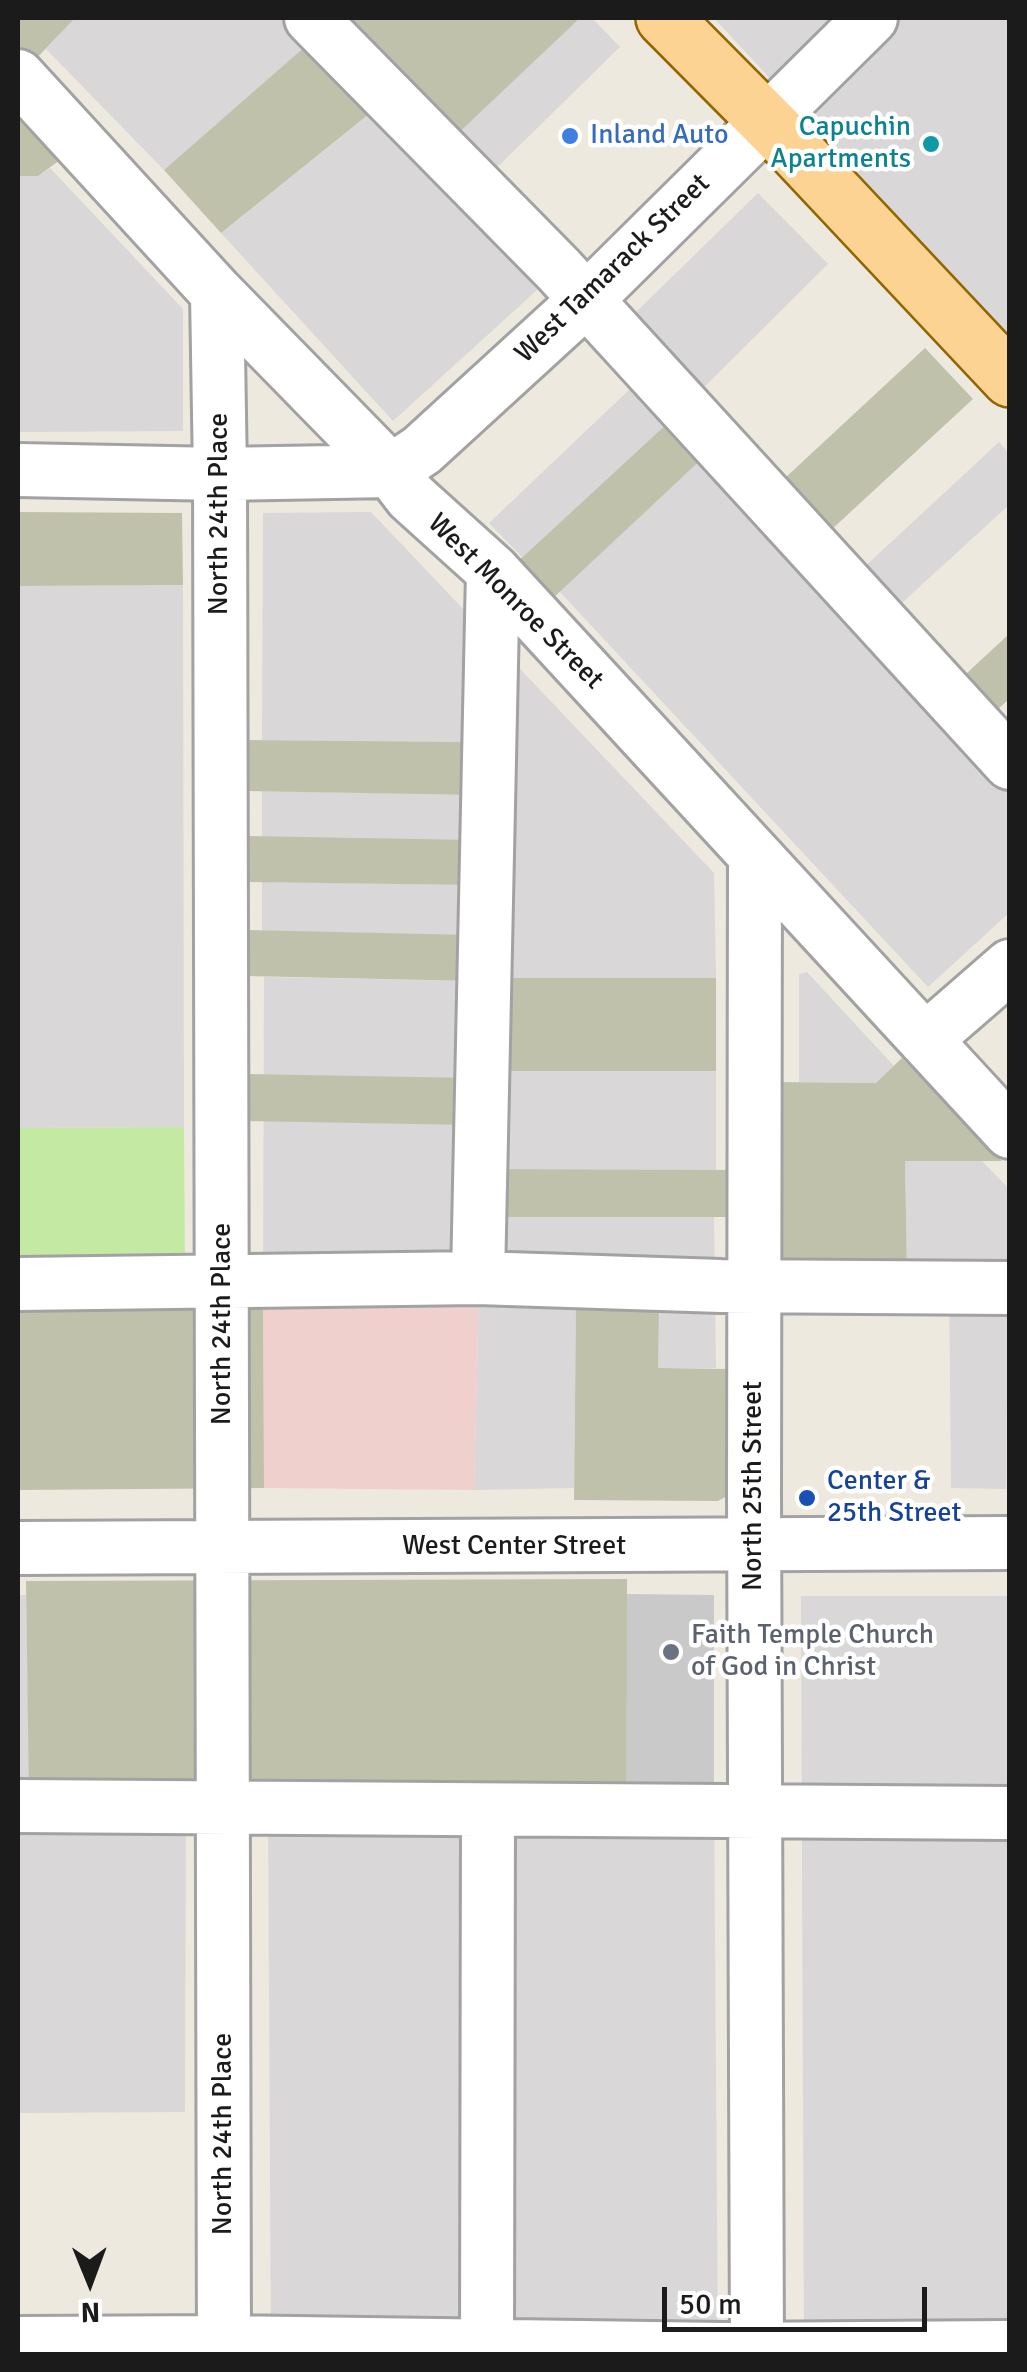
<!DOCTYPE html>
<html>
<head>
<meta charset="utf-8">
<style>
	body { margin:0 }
	#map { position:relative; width:1027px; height:2372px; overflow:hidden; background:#ede9df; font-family:Signika,sans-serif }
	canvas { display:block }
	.frame { position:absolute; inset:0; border:20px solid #1b1b1b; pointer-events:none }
	.north { position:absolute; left:40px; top:2232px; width:100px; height:100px; -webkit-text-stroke:8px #fff; paint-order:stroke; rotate:179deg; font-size:28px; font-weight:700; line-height:40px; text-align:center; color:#1b1b1b }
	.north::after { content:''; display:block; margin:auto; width:35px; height:45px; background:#1b1b1b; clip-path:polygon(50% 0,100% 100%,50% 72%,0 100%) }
	.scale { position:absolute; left:662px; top:2287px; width:265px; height:45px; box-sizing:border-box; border:5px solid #1b1b1b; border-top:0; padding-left:12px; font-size:30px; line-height:35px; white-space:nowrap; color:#1b1b1b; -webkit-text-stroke:8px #fff; paint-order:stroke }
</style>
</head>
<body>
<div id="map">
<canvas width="1027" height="2372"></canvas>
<div class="frame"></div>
<div class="north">N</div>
<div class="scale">50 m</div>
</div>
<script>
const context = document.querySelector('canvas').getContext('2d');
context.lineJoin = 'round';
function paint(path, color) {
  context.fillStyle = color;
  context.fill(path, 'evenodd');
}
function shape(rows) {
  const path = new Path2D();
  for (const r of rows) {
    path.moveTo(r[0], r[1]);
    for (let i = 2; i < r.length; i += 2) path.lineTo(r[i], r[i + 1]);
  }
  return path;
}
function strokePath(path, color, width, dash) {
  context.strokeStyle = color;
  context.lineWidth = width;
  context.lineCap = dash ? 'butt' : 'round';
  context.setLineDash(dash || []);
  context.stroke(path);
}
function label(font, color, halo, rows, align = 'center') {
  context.font = font + ' Signika,sans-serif';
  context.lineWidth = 9;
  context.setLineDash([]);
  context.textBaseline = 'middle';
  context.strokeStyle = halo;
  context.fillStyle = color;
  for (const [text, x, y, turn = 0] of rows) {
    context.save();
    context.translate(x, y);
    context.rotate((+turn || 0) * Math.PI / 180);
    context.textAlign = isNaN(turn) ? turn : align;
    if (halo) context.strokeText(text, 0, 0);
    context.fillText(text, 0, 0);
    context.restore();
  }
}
const residential = shape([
	[75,18,329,18,333,22,164,170,46,49],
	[580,18,592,18,620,47,477,187,559,270,393,421,221,233,399,91,448,143],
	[714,18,1009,18,1009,336],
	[50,168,183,309,183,431,18,432,18,176,38,176],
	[758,193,828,264,672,419,522,557,489,523,630,389,596,351],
	[999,442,1009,454,1009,505,881,622,1009,763,1009,913,928,987,559,591,718,444,846,584],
	[371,512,714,873,716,978,501,978,500,1071,716,1071,716,1170,501,1169,501,1217,714,1216,716,1368,658,1368,576,1299,574,1488,474,1490,479,1292,263,1294,264,977,473,981,474,935,262,931,262,882,473,885,262,837,262,791,474,795,475,742,262,740,263,513],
	[183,585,184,1127,18,1128,18,586],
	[807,972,894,1066,877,1083,799,1082,799,974],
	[905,1161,982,1161,1009,1189,1006,1489,951,1488,949,1272,907,1272],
	[18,1595,26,1595,30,1797,186,1799,185,2112,18,2113],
	[801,1596,1009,1596,1009,2354,804,2354],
	[268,1800,714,1802,718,2354,271,2354]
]);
const commercial = shape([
	[479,1292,474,1490,264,1488,263,1294]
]);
const religious = shape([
	[626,1594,714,1595,714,1802,626,1803]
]);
const construction = shape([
	[18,18,75,18,32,63,18,47],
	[329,18,580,18,448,143,398,91,221,233,164,170,333,22],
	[18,114,60,160,38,176,18,176],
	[925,348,973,399,818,542,771,491],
	[672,419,706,455,551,600,516,563],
	[18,512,182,513,183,585,18,586],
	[1009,634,1009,699,986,720,953,686],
	[245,740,476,742,475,795,246,791],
	[247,836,473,840,473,885,247,882],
	[246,930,475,935,474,981,245,976],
	[500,978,716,978,716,1071,500,1071],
	[902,1058,1002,1161,905,1161,907,1272,778,1271,778,1082,876,1083],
	[245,1074,474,1078,473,1125,244,1121],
	[501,1169,735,1170,736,1217,500,1217],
	[18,1291,263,1294,264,1488,18,1490],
	[576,1299,659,1299,658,1368,729,1369,727,1496,718,1501,574,1500],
	[627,1579,626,1803,29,1797,26,1581]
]);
const grass = shape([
	[184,1127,185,1270,18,1271,18,1128]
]);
const minor = shape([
	[311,18,559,270,1010,763],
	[18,76,217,293,391,471,411,497,493,571,1010,1132],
	[217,293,220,474,224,2354],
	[18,470,220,474,391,471,422,450,586,300,871,18],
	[755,857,754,1493,757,2354],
	[925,1040,1010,966],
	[478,1278,493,571],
	[18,1284,478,1278,721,1286,1010,1288],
	[18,1548,1010,1543],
	[18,1806,1010,1813],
	[18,2343,224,2342,723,2349,1010,2347],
	[487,2345,488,1810]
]);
const major = shape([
	[664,18,792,147,1010,379]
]);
const markers = [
	[570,136,10,"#3f7fe0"],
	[931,144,10,"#0f9aa8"],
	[807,1498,10,"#1a4fb4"],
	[671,1652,10,"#6b7280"]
];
const cultureNames = [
	["Capuchin",911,128],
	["Apartments",911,160]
];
const shopNames = [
	["Inland Auto",590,136]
];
const streetNames = [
	["West Tamarack Street",613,269,-44],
	["North 24th Place",220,514,-90],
	["West Monroe Street",515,602,45],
	["North 24th Place",223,1324,-90],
	["North 25th Street",754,1486,-90],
	["West Center Street",514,1547],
	["North 24th Place",224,2134,-90]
];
const transitNames = [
	["Center &",827,1482],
	["25th Street",827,1514]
];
const worshipNames = [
	["Faith Temple Church",691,1636],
	["of God in Christ",691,1668]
];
paint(residential, '#d9d7d7');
paint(commercial, '#efd0cd');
paint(religious, '#c9c9c9');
paint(construction, '#c0c1ab');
paint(grass, '#c4e9a3');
strokePath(minor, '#a2a2a2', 58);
strokePath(major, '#916500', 60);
strokePath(minor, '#fff', 52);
strokePath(major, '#fdd394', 55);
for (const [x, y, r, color] of markers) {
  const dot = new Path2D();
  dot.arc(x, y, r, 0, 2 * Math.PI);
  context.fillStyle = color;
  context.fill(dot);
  strokePath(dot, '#fff', 4);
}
label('28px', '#0d838f', '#fff', cultureNames, 'right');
label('28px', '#366cbe', '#fff', shopNames, 'left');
label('28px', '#1b1b1b', '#fff', streetNames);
label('28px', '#164399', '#fff', transitNames, 'left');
label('28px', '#5b616d', '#fff', worshipNames, 'left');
</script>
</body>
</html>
